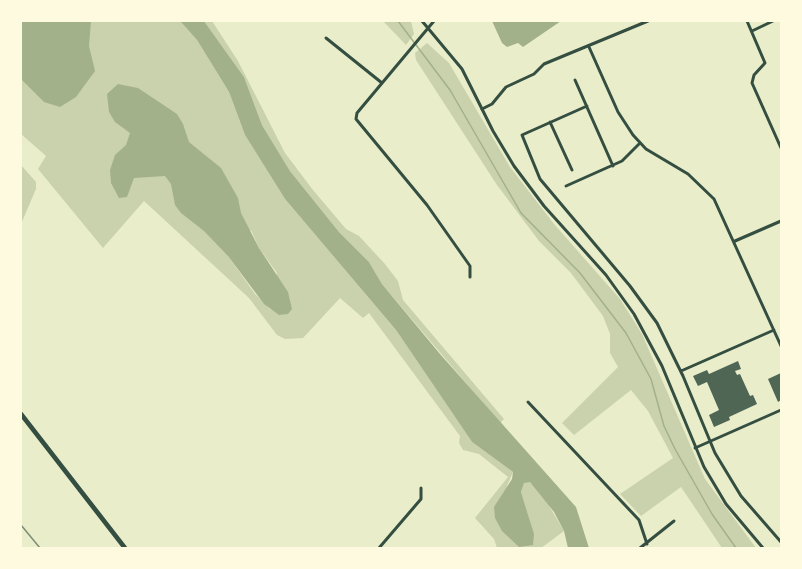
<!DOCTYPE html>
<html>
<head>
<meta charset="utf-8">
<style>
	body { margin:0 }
	#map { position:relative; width:802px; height:569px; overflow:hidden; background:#e9edc9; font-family:Inter,sans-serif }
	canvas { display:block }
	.frame { position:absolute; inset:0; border:22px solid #fefae0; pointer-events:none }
</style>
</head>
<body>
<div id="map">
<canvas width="802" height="569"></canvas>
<div class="frame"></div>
</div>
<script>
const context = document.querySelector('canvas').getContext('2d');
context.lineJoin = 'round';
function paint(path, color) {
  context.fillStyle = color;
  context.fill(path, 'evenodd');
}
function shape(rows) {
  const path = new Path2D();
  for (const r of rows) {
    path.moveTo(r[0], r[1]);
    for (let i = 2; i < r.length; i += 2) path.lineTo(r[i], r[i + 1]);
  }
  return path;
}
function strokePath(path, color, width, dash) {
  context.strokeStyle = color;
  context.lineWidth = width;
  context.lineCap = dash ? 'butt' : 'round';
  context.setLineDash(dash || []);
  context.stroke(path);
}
const green = shape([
	[21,21,180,21,197,40,229,92,245,135,285,199,396,330,472,442,513,472,507,486,531,525,521,492,524,482,530,482,542,494,564,531,541,548,497,548,494,539,475,518,508,477,479,454,463,450,459,443,460,436,369,313,363,318,340,298,303,338,285,339,277,335,249,298,144,201,103,248,38,169,46,156,21,134],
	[251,230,259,248,277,273,271,310,255,294,228,256],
	[204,21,212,21,238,61,285,153,313,190,346,229,359,236,385,264,398,281,403,300,504,419,500,423,382,284,369,262,339,232,290,171,262,125,244,77],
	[383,21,411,21,414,34,406,45],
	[427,43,449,63,510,167,554,224,620,299,642,334,705,479,756,548,722,548,681,487,641,516,620,494,673,458,648,411,631,390,574,435,562,423,618,367,610,353,610,334,603,316,571,273,539,241,497,185,416,60,415,53],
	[21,165,36,182,36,189,21,224]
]);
const water = shape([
	[21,21,91,21,89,46,95,71,76,97,60,107,44,102,21,79],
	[180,21,204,21,244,77,262,125,290,171,339,232,369,262,382,284,440,354,576,507,589,548,568,548,564,531,554,512,530,482,524,483,521,492,534,534,533,545,519,547,502,531,495,518,494,507,512,479,513,472,472,442,396,330,285,199,245,135,229,92,197,40],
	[492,21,561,21,523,47,518,43,507,47,502,43],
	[118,84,138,88,177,114,183,124,189,142,221,168,238,198,241,213,259,248,288,292,292,309,288,314,279,315,264,304,228,256,204,231,181,213,175,205,171,184,165,176,134,178,127,197,119,198,111,183,110,170,115,155,126,145,130,133,115,122,109,112,107,94]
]);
const stream = shape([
	[398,21,450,90,521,213,580,273,626,333,651,379,664,426,675,449,712,514,736,548]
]);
const building = shape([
	[738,361,741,369,735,371,737,375,740,374,750,396,753,395,757,404,729,417,730,420,714,427,709,415,719,410,707,382,698,386,693,376,707,370,709,374],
	[781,373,781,400,778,402,768,379]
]);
const minor = shape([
	[434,21,357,113,356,119,427,205,470,266,470,277],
	[747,21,765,63,754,75,752,83,781,148],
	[752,31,773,21],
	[326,38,382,83],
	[589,47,618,112,633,135,646,149,688,174,714,199,781,346],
	[575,80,613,166],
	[587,106,522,135,540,179,630,286,657,323,683,376,715,453,741,496,781,542],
	[482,109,492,104,506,87,534,74,544,64,648,21],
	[550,122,572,170],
	[566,186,622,161,640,143],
	[735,241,781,221],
	[681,371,774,330],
	[528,402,639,520,647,544],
	[695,448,781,410],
	[379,548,421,499,421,488],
	[640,548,674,521]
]);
const tertiary = shape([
	[422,21,462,69,493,131,514,166,544,206,606,275,634,314,662,366,704,467,726,504,763,548]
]);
const primary = shape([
	[21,414,125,548]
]);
const rail = shape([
	[21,525,40,548]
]);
paint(green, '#cad2ad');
paint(water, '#a3b18a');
strokePath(stream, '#a3b18a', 1.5);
paint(building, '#4f6655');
strokePath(minor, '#344e41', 3);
strokePath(tertiary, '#344e41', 3);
strokePath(primary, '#344e41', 4.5);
strokePath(rail, '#7c8e77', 1.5);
</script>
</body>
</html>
